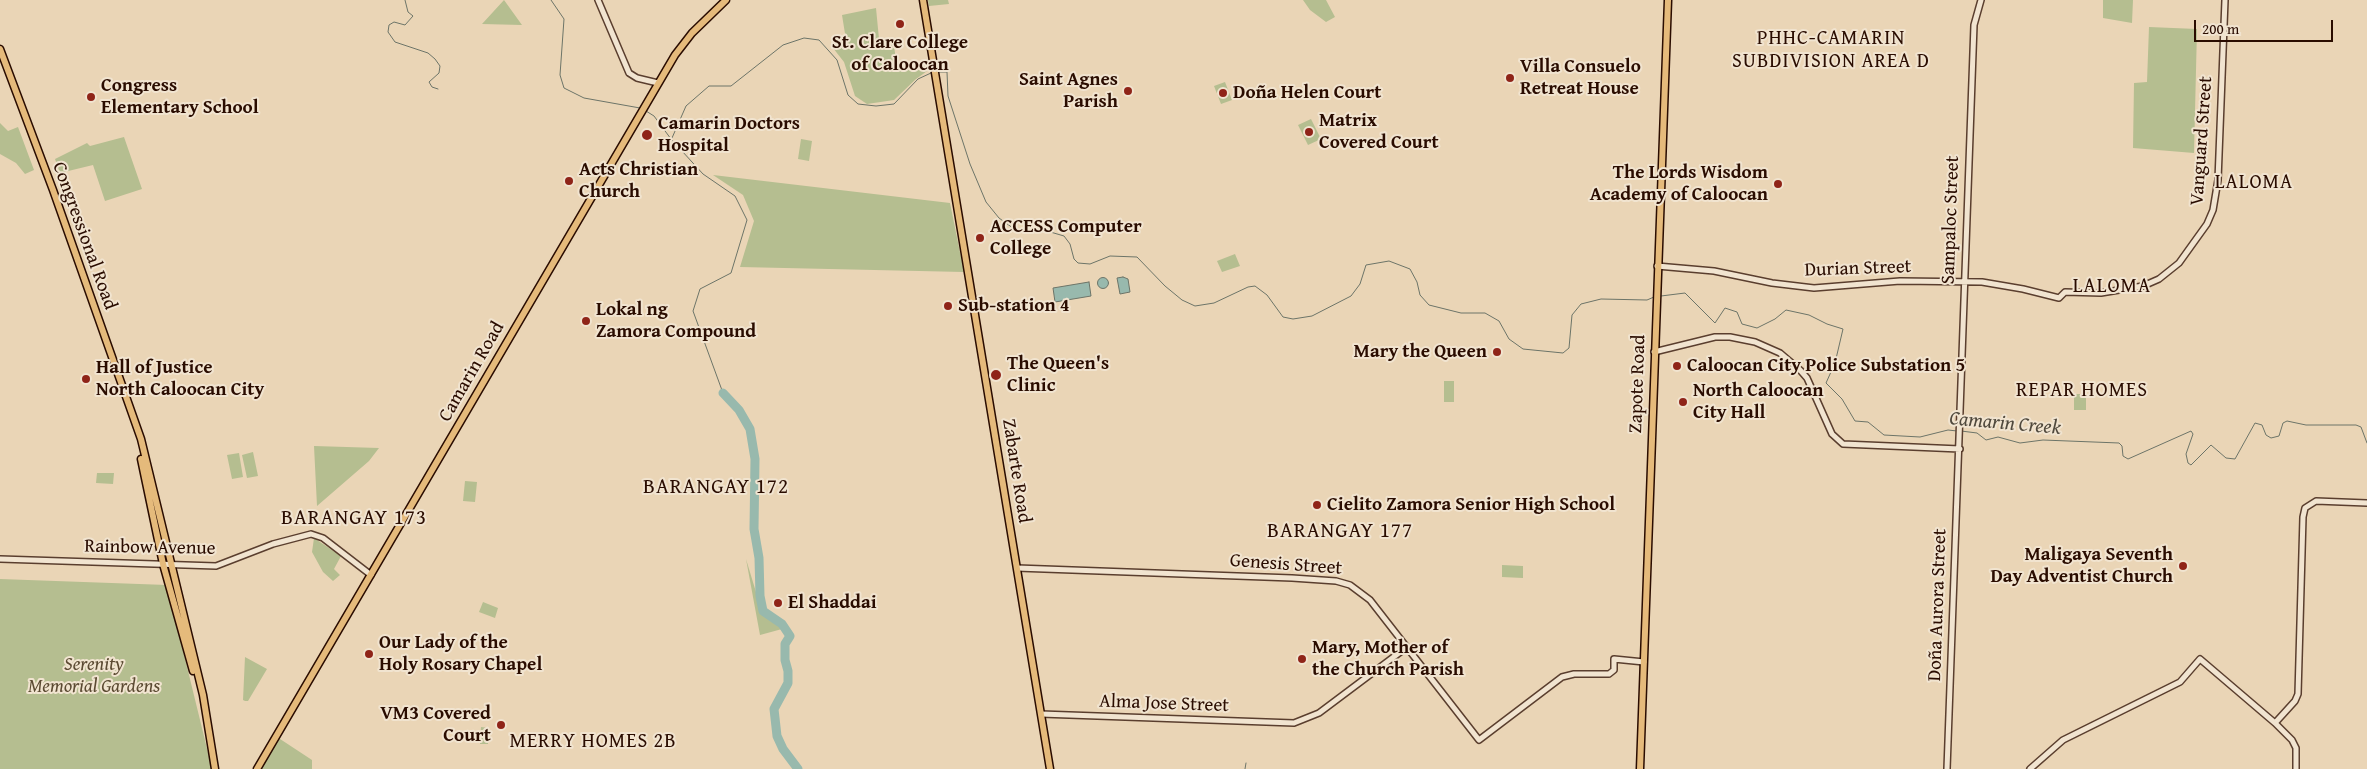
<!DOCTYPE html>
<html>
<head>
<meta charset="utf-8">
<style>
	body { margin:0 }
	#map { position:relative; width:2367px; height:769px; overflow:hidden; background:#ead5b6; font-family:"Gentium Book Plus",serif }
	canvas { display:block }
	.scale { position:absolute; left:2194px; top:20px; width:139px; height:22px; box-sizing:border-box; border:2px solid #2a0c00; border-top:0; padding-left:6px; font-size:15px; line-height:18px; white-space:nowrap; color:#2a0c00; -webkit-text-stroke:4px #f1e4d0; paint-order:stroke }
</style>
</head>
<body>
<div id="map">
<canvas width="2367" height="769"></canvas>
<div class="scale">200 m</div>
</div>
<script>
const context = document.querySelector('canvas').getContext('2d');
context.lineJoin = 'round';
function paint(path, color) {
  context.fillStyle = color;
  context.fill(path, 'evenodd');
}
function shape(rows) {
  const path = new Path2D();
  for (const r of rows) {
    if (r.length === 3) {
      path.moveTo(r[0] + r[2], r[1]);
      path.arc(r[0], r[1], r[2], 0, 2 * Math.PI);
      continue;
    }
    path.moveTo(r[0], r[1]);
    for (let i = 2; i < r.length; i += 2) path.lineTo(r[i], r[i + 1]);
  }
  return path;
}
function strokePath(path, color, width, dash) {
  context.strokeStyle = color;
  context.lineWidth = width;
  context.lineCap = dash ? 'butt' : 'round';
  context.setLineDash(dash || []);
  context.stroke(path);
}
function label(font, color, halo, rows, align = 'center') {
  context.font = font + ' "Gentium Book Plus",serif';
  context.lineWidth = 4;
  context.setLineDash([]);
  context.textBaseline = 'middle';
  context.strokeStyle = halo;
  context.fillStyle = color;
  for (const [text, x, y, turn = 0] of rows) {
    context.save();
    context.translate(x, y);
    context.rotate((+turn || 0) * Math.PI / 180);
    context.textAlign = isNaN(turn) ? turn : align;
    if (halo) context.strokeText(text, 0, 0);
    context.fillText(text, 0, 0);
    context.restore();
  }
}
const green = shape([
	[504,0,522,25,482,24],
	[928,0,948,0,949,4,929,6],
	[1303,0,1326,0,1335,17,1326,22,1310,10],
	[2103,0,2133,0,2132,23,2103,18],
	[876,8,879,39,893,38,897,68,928,63,930,69,916,79,894,100,867,104,855,96,844,62,833,48,847,46,842,15],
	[2149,27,2197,29,2194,153,2133,148,2134,83,2147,82],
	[1225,82,1232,100,1221,104,1214,86],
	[1311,119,1321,139,1308,145,1298,125],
	[0,123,8,131,18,127,34,170,25,174,16,163,0,154],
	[124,137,142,189,105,201,93,165,60,173,55,159,87,143,90,146],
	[801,139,812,141,809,161,798,159],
	[713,175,950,203,964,272,740,267,754,221,743,195],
	[1235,254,1240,266,1222,272,1217,261],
	[1444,381,1454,381,1454,402,1444,402],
	[2074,394,2086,394,2086,410,2074,410],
	[314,446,379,448,369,461,317,506],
	[253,452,258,476,247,478,242,455],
	[239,453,243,477,232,479,227,455],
	[97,473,114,473,113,484,96,483],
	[465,481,477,482,475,502,463,501],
	[314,538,341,556,334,569,340,575,333,581,323,572,312,552],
	[746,559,762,612,780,625,782,629,760,635],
	[1502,565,1523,566,1523,578,1502,577],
	[0,579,167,585,212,769,0,769],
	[483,602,498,608,495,618,479,612],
	[245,657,267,669,248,701,245,701,243,700],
	[481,727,489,728,488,744,480,744],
	[277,737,312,760,312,769,258,769]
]);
const water = shape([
	[1123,277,1128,279,1130,292,1120,294,1117,278,1123,277],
	[1103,283,5.5],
	[1089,282,1091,296,1055,302,1053,288,1089,282]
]);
const stream = shape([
	[405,0,408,12,413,16,405,25,394,22,389,25,388,32,395,42,428,53,435,59,440,66,439,73,429,82,432,87,438,89],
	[551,0,564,19,560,75,564,88,584,98,640,108],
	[938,72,947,72,948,96,970,164,986,202,999,218,1017,231,1047,231,1064,236,1070,244,1074,259,1078,263,1090,264,1110,256,1137,257,1165,286,1182,300,1195,306,1214,303,1248,287,1255,286,1267,295,1283,317,1293,319,1312,316,1351,296,1360,284,1366,265,1389,261,1410,269,1417,282,1420,295,1429,305,1461,313,1485,313,1499,321,1509,339,1523,349,1563,353,1569,348,1572,315,1581,304,1601,299,1647,300,1654,297],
	[646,111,654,116,671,139,703,174,735,196,747,220,731,273,700,289,693,311,723,393],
	[672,138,686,106,709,86,731,86,783,45,804,38,819,40,837,60,848,95,858,104,876,106,894,104,918,79,931,73],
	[1661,296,1685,293,1715,323,1725,308,1737,312,1742,324,1757,328,1775,319,1786,310,1809,315,1827,324,1843,329,1835,363,1826,383,1842,399,1855,421,1868,422,1884,435,1920,437,1948,430,1957,431],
	[1961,431,1977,433,1986,440,1998,437,2020,443,2043,440,2119,443,2122,446,2123,456,2128,459,2191,431,2193,434,2186,454,2188,463,2191,465,2211,445,2226,458,2235,459,2255,423,2262,425,2266,435,2271,438,2279,436,2283,423,2287,421,2306,425,2356,425,2361,427,2367,443],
	[1245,769,1246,763]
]);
const river = shape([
	[723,393,739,410,750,429,755,459,754,529,759,558,760,596,763,611,782,624,790,636,785,644,785,660,788,671,788,683,774,709,777,736,783,749,798,769]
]);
const minor = shape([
	[598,0,629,73,637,78,658,83],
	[1657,266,1714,271,1772,283,1814,288,1900,281,1982,282,2023,289,2059,298,2065,292,2101,293,2143,286,2159,279,2179,263,2207,224,2213,210,2218,180,2225,0],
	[1654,352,1715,337,1730,337,1755,342,1780,353,1800,370,1807,378,1832,434,1843,444,1960,449],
	[0,559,216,566,273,544,311,534,323,538,371,575],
	[1017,568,1292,578,1336,581,1350,585,1370,600,1479,740,1562,677,1574,674,1609,674,1614,670,1614,659,1644,662],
	[1041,714,1294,723,1319,713,1407,647],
	[2275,723,2295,701,2298,694,2303,517,2305,508,2316,501,2367,503],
	[1947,769,1974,25,1981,0],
	[2030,769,2063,740,2180,682,2200,659,2275,723,2292,740,2296,748,2296,769]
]);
const major = shape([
	[923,0,1050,769],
	[0,49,53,190,141,439,203,695,215,769],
	[141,459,163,564,193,671],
	[257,769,675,55,692,33,726,0],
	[1640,769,1668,0]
]);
const markers = [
	[900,24,5,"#8f2418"],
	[1510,78,5,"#8f2418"],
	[1128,91,5,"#8f2418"],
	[1223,93,5,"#8f2418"],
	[91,97,5,"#8f2418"],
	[1309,132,5,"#8f2418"],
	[647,135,6,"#8f2418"],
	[569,181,5,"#8f2418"],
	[1778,184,5,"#8f2418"],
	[980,238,5,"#8f2418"],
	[948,306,5,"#8f2418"],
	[586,321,5,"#8f2418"],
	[1497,352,5,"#8f2418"],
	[1677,366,5,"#8f2418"],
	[996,375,6,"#8f2418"],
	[86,379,5,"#8f2418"],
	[1683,402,5,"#8f2418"],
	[1317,505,5,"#8f2418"],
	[2183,566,5,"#8f2418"],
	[778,603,5,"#8f2418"],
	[369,654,5,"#8f2418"],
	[1302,659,5,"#8f2418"],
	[501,725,5,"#8f2418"]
];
const poiNames = [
	["St. Clare College",900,43,"center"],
	["of Caloocan",900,65,"center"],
	["Villa Consuelo",1520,67],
	["Retreat House",1520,89],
	["Saint Agnes",1118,80,"right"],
	["Parish",1118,102,"right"],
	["Congress",101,86],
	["Elementary School",101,108],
	["Doña Helen Court",1233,93],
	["Matrix",1319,121],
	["Covered Court",1319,143],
	["Camarin Doctors",658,124],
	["Hospital",658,146],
	["Acts Christian",579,170],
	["Church",579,192],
	["The Lords Wisdom",1768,173,"right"],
	["Academy of Caloocan",1768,195,"right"],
	["ACCESS Computer",990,227],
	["College",990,249],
	["Sub-station 4",958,306],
	["Lokal ng",596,310],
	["Zamora Compound",596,332],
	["Mary the Queen",1487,352,"right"],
	["The Queen's",1007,364],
	["Clinic",1007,386],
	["Caloocan City Police Substation 5",1687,366],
	["Hall of Justice",96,368],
	["North Caloocan City",96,390],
	["North Caloocan",1693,391],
	["City Hall",1693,413],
	["Cielito Zamora Senior High School",1327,505],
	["Maligaya Seventh",2173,555,"right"],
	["Day Adventist Church",2173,577,"right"],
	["El Shaddai",788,603],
	["Our Lady of the",379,643],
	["Holy Rosary Chapel",379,665],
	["Mary, Mother of",1312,648],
	["the Church Parish",1312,670],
	["VM3 Covered",491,714,"right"],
	["Court",491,736,"right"]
];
const streetNames = [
	["Vanguard Street",2202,141,-86],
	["Sampaloc Street",1951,220,-88],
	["Congressional Road",84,236,70],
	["Durian Street",1858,269,-2],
	["Camarin Road",472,372,-60],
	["Zapote Road",1638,384,-88],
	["Zabarte Road",1016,471,81],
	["Rainbow Avenue",150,548,1],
	["Genesis Street",1286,565,4],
	["Doña Aurora Street",1938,605,-88],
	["Alma Jose Street",1164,704,2]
];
const parkNames = [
	["Serenity",94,665],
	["Memorial Gardens",94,687]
];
const neighbourhoodNames = [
	["PHHC-CAMARIN",1831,39],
	["SUBDIVISION AREA D",1831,62],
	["LALOMA",2254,183],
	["LALOMA",2112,287],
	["REPAR HOMES",2082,391],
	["MERRY HOMES 2B",593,742]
];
const waterNames = [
	["Camarin Creek",2005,424,5]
];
const quarterNames = [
	["BARANGAY 172",716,488],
	["BARANGAY 173",354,519],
	["BARANGAY 177",1340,532]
];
paint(green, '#b5be90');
paint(water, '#98b9ad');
strokePath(water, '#6c7468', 1);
strokePath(stream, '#6c7468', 1);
strokePath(river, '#98b9ad', 9);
strokePath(minor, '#5a3e2e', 8);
strokePath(major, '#2a0c00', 9);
strokePath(minor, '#f1e4d0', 5);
strokePath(major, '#e5ba7b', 6);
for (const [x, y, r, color] of markers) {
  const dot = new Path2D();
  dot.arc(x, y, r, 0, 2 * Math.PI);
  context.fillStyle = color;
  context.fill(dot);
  strokePath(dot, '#f1e4d0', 2);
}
label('bold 19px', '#2a0c00', '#f1e4d0', poiNames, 'left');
label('19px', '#2a0c00', '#f1e4d0', streetNames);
label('italic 19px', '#5b4a32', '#f1e4d0', parkNames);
context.letterSpacing = '1px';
label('20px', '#2a0c00', '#f1e4d0', neighbourhoodNames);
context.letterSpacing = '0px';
label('italic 20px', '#50493d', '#f1e4d0', waterNames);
context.letterSpacing = '1px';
label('21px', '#2a0c00', '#f1e4d0', quarterNames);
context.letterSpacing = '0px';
</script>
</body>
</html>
